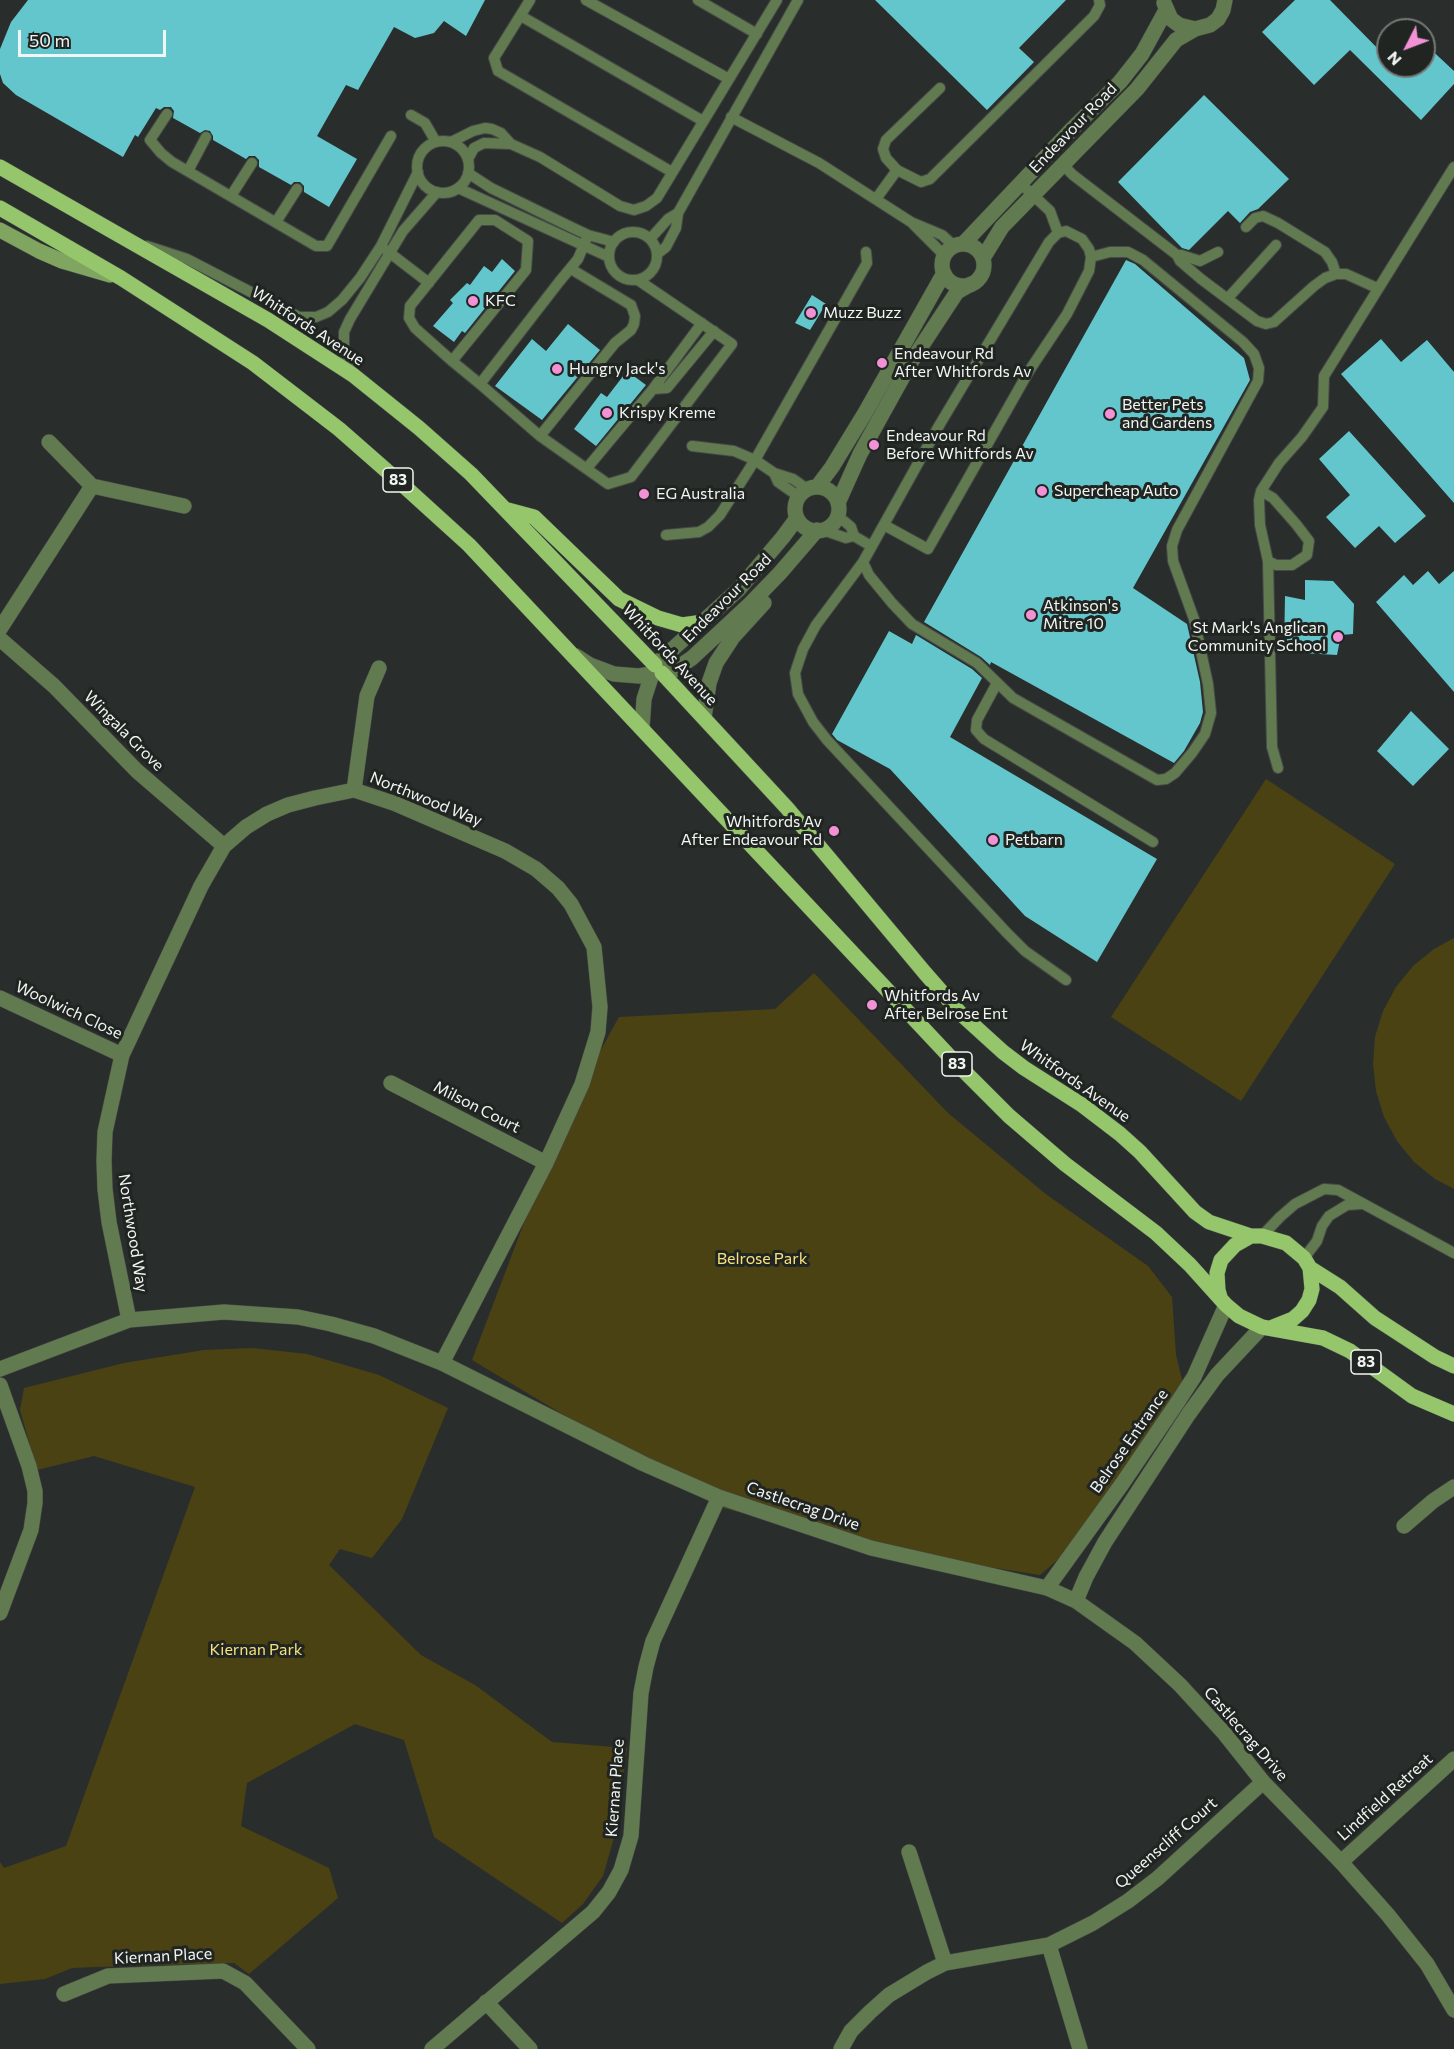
<!DOCTYPE html>
<html>
<head>
<meta charset="utf-8">
<style>
	body { margin:0 }
	#map { position:relative; width:1454px; height:2049px; overflow:hidden; background:#292e2c; font-family:Commissioner,sans-serif }
	canvas { display:block }
	.north { position:absolute; left:1376px; top:18px; width:60px; height:60px; box-sizing:border-box; background:#202522; border:2px solid #747876; border-radius:50%; rotate:228deg; font-size:16px; font-weight:700; line-height:24px; text-align:center; color:#f1f5f3 }
	.north::after { content:''; display:block; margin:auto; width:21px; height:27px; background:#f391d6; clip-path:polygon(50% 0,100% 100%,50% 72%,0 100%) }
	.scale { position:absolute; left:18px; top:30px; width:148px; height:27px; box-sizing:border-box; border:3px solid #f1f5f3; border-top:0; padding-left:8px; font-size:18px; line-height:21px; white-space:nowrap; color:#f1f5f3; -webkit-text-stroke:4px #202522; paint-order:stroke }
</style>
</head>
<body>
<div id="map">
<canvas width="1454" height="2049"></canvas>
<div class="north">N</div>
<div class="scale">50 m</div>
</div>
<script>
const context = document.querySelector('canvas').getContext('2d');
context.lineJoin = 'round';
function paint(path, color) {
  context.fillStyle = color;
  context.fill(path, 'evenodd');
}
function shape(rows) {
  const path = new Path2D();
  for (const r of rows) {
    if (r.length === 3) {
      path.moveTo(r[0] + r[2], r[1]);
      path.arc(r[0], r[1], r[2], 0, 2 * Math.PI);
      continue;
    }
    path.moveTo(r[0], r[1]);
    for (let i = 2; i < r.length; i += 2) path.lineTo(r[i], r[i + 1]);
  }
  return path;
}
function strokePath(path, color, width, dash) {
  context.strokeStyle = color;
  context.lineWidth = width;
  context.lineCap = dash ? 'butt' : 'round';
  context.setLineDash(dash || []);
  context.stroke(path);
}
function label(font, color, halo, rows, align = 'center') {
  context.font = font + ' Commissioner,sans-serif';
  context.lineWidth = 6;
  context.setLineDash([]);
  context.textBaseline = 'middle';
  context.strokeStyle = halo;
  context.fillStyle = color;
  for (const [text, x, y, turn = 0] of rows) {
    context.save();
    context.translate(x, y);
    context.rotate((+turn || 0) * Math.PI / 180);
    context.textAlign = isNaN(turn) ? turn : align;
    if (halo) context.strokeText(text, 0, 0);
    context.fillText(text, 0, 0);
    context.restore();
  }
}
const green = shape([
	[1266,779,1395,864,1241,1101,1111,1017],
	[1454,938,1454,1189,1435,1179,1414,1162,1397,1141,1384,1117,1376,1091,1373,1064,1375,1037,1383,1011,1396,987,1413,966,1434,949],
	[814,973,948,1113,1047,1195,1148,1266,1172,1297,1176,1355,1183,1383,1084,1537,1040,1575,881,1550,716,1506,472,1360,552,1149,582,1084,619,1017,775,1009],
	[253,1348,307,1354,379,1375,448,1408,402,1519,372,1558,340,1549,329,1565,421,1655,475,1685,552,1742,627,1748,615,1834,603,1876,583,1904,562,1923,434,1837,404,1740,355,1724,247,1783,241,1826,329,1868,338,1898,249,1974,234,1963,95,1967,72,1968,45,1979,0,1984,0,1862,4,1868,66,1846,195,1487,94,1456,37,1470,20,1410,24,1388,124,1363,204,1350]
]);
const building = shape([
	[28,0,485,0,466,36,444,21,434,33,415,38,394,27,358,90,346,85,317,136,357,159,329,207,304,192,304,186,300,182,294,182,291,185,259,167,259,160,255,156,249,156,246,159,213,140,213,136,210,131,205,130,200,133,173,118,174,111,171,107,164,107,160,110,156,108,138,137,135,135,123,157,16,95,3,83,0,74,0,49,11,22],
	[875,0,1066,0,1019,48,1034,62,987,110],
	[1295,0,1330,0,1388,59,1388,66,1424,66,1424,43,1454,71,1454,84,1421,120,1350,50,1314,85,1262,32],
	[1204,95,1289,179,1258,209,1250,212,1240,223,1228,211,1189,250,1182,248,1118,182],
	[502,259,515,271,465,333,462,331,454,342,433,326,453,303,450,300,467,283,470,285,484,266,492,272],
	[1126,260,1135,264,1244,358,1250,380,1133,588,1187,624,1200,682,1203,712,1200,723,1184,751,1174,763,991,662,990,665,981,657,924,622],
	[812,295,826,304,810,330,795,323],
	[568,324,600,350,542,420,495,386,532,339,546,351],
	[1381,339,1401,362,1427,340,1454,372,1454,503,1341,374],
	[627,371,646,385,596,446,574,429,601,393,607,397],
	[1349,431,1426,516,1395,543,1379,526,1355,548,1326,517,1350,495,1319,459],
	[1428,571,1439,584,1454,571,1454,692,1376,602,1404,575,1413,585],
	[1305,580,1333,581,1354,604,1353,634,1341,635,1337,655,1284,652,1285,596,1305,600],
	[889,631,912,644,916,635,972,669,982,678,950,737,1157,859,1097,962,1025,916,890,769,837,740,832,734],
	[1411,711,1449,749,1413,786,1377,751]
]);
const service = shape([
	[530,0,494,58,498,71,672,172],
	[586,0,729,79],
	[698,0,757,34],
	[521,16,703,121],
	[940,88,886,140,883,149,886,158,897,170,921,182,930,179,1094,16,1100,5,1099,0],
	[167,114,150,140,161,153,172,162,316,246,327,246,391,136],
	[411,115,425,123,436,142],
	[731,117,819,163,911,222,942,235,954,246],
	[443,167,26],
	[451,142,473,131,485,128,492,129,501,133,511,144],
	[468,159,474,148,484,143,511,144,540,157,620,206,634,210,646,206,657,198,777,0],
	[1062,164,1073,175,1177,255,1180,261,1201,279,1257,321,1266,324,1274,322,1314,286,1325,278,1336,274,1346,274,1377,288],
	[188,171,206,137],
	[468,173,491,188,571,227,588,235,614,242],
	[1020,183,1050,211,1058,233],
	[458,188,609,257],
	[231,196,252,163],
	[876,199,897,170],
	[276,222,297,189],
	[913,224,945,256],
	[1246,227,1255,218,1263,216,1278,223,1325,252,1332,262,1336,274],
	[633,256,24],
	[650,239,668,219,678,213],
	[147,246,187,259,299,317,316,317,328,312,342,300,360,278,381,246,418,172],
	[386,250,429,283],
	[657,254,666,247,676,228,678,213,798,0],
	[1177,255,1181,255,1200,261,1218,252],
	[1228,298,1276,245],
	[452,361,526,270,528,241,495,220,479,220,410,306,409,318,415,328,452,361,480,384,540,436,608,484,631,477,732,344,638,280],
	[353,375,344,351,344,332,350,319,403,231,437,192],
	[480,384,559,282,578,259,588,235],
	[653,389,702,323],
	[540,436,615,343,631,330,634,324,635,316,631,305,571,269],
	[692,446,734,451,755,460,774,473,793,479,807,489],
	[587,468,653,389,667,388,714,331],
	[774,473,778,482,798,496],
	[1261,491,1273,498,1296,524,1309,541,1307,555,1292,565,1276,565,1268,561],
	[836,519,844,521,851,527,854,536],
	[884,525,928,549,1029,371,1067,314,1089,271,1091,257,1089,249,1082,239,1066,231,1058,233,1049,242,940,424,863,562,816,625,803,649,795,673,798,694,813,722,827,740,1007,933,1025,951,1066,980],
	[823,530,846,538,854,536,871,546],
	[666,535,699,532,708,527,720,515,755,460,867,263,866,252],
	[863,562,869,575,892,603,912,624,977,663,1013,698,1157,780,1166,779,1175,773,1192,753,1205,734,1211,713,1208,684,1194,619,1173,561,1172,546,1177,530,1258,381,1259,368,1254,354,1243,342,1143,260,1128,252,1110,252,1091,257],
	[997,683,977,720,976,730,984,739,1153,842],
	[1278,768,1272,747,1268,561,1260,525,1259,500,1261,491,1279,463,1302,437,1323,407,1324,376,1454,167],
	[1262,1236,1280,1217,1295,1204,1324,1189,1338,1190,1454,1253],
	[1304,1258,1317,1241,1322,1226,1329,1216,1347,1205,1361,1204]
]);
const minor = shape([
	[49,442,92,486,184,506],
	[0,629,92,486],
	[0,639,54,686,137,771,224,846],
	[354,790,367,696,379,668],
	[0,998,122,1055],
	[391,1083,546,1163],
	[129,1320,109,1222,105,1189,104,1161,105,1132,122,1055,201,886,224,846,246,827,267,814,288,805,315,798,354,790,396,804,505,851,536,869,558,888,571,904,594,947,600,1007,598,1032,582,1084,546,1163,442,1363],
	[0,1369,129,1320,224,1312,298,1317,331,1324,374,1336,442,1363,644,1464,719,1497,871,1548,1047,1588],
	[0,1385,29,1466,35,1491,35,1503,31,1530,0,1613],
	[1404,1526,1433,1501,1454,1487],
	[909,1852,945,1963],
	[1341,1862,1454,1759],
	[1049,1945,1080,2049],
	[64,1994,108,1976,223,1971,245,1983,308,2049],
	[486,2002,530,2049],
	[432,2049,593,1912,609,1892,621,1870,631,1836,641,1693,646,1667,653,1641,719,1497],
	[841,2049,851,2031,870,2012,889,1995,927,1972,945,1963,1049,1945,1093,1923,1128,1901,1158,1878,1263,1782]
]);
const tertiary = shape([
	[1164,3,1171,19,1179,25,1195,29,1210,25,1218,19,1223,10,1225,0],
	[963,244,1073,128,1120,82,1142,54,1166,10],
	[963,265,21],
	[983,258,1002,227,1137,89,1176,40,1195,29],
	[817,487,832,467,865,413,944,273],
	[817,509,22],
	[838,503,860,454,911,362,957,292,971,284],
	[576,656,590,665,614,674,639,676,674,670,692,658,750,604,780,573,817,530],
	[704,718,709,683,716,663,733,637,764,603],
	[642,729,644,699,655,665,739,589,783,537,797,518],
	[1226,1305,1194,1377,1177,1403,1122,1484,1047,1588,1076,1601,1135,1643,1180,1685,1224,1733,1263,1782,1341,1862,1388,1915,1427,1964,1454,2010],
	[1076,1601,1086,1577,1105,1542,1188,1415,1217,1375,1262,1327]
]);
const secondary = shape([
	[0,230,39,251,62,261,110,275]
]);
const primary = shape([
	[0,167,268,320,353,375,419,428,471,474,655,665],
	[0,208,121,278,253,363,339,429,404,486,469,545,951,1058,1009,1116,1065,1164,1156,1233,1190,1265,1226,1305,1239,1316,1262,1327,1323,1338,1350,1351,1412,1396,1454,1414],
	[508,510,534,517,619,599,658,618,682,625,703,622],
	[662,673,787,808,925,973,960,1013,1003,1052,1024,1068,1082,1105,1120,1134,1140,1152,1195,1212,1209,1222,1251,1236],
	[1310,1268,1340,1287,1375,1318,1435,1357,1454,1366],
	[1220,1297,1218,1290,1217,1273,1221,1260,1235,1245,1251,1236,1262,1236,1286,1243,1304,1258,1310,1268,1312,1289,1309,1300,1302,1311,1293,1319,1273,1327]
]);
const markers = [
	[473,301,6,"#f391d6"],
	[811,313,6,"#f391d6"],
	[882,363,6,"#f391d6"],
	[557,369,6,"#f391d6"],
	[607,413,6,"#f391d6"],
	[1110,414,6,"#f391d6"],
	[874,445,6,"#f391d6"],
	[1042,491,6,"#f391d6"],
	[644,494,6,"#f391d6"],
	[1031,615,6,"#f391d6"],
	[1338,637,6,"#f391d6"],
	[834,831,6,"#f391d6"],
	[993,840,6,"#f391d6"],
	[872,1005,6,"#f391d6"]
];
const shields = [
	[398,480,30],
	[957,1064,30],
	[1366,1362,30]
];
const shieldNames = [
	["83",398,480],
	["83",957,1064],
	["83",1366,1362]
];
const streetNames = [
	["Endeavour Road",1073,128,-46],
	["Whitfords Avenue",308,326,33],
	["Endeavour Road",727,598,-45],
	["Whitfords Avenue",670,655,47],
	["Wingala Grove",124,731,45],
	["Northwood Way",426,799,22],
	["Woolwich Close",69,1010,25],
	["Whitfords Avenue",1075,1081,35],
	["Milson Court",477,1107,27],
	["Northwood Way",133,1233,81],
	["Belrose Entrance",1129,1441,-55],
	["Castlecrag Drive",803,1506,19],
	["Castlecrag Drive",1246,1734,49],
	["Kiernan Place",615,1788,-86],
	["Lindfield Retreat",1385,1797,-42],
	["Queenscliff Court",1166,1843,-41],
	["Kiernan Place",163,1956,-3]
];
const poiNames = [
	["KFC",485,301],
	["Muzz Buzz",823,313],
	["Endeavour Rd",894,354],
	["After Whitfords Av",894,372],
	["Hungry Jack's",569,369],
	["Better Pets",1122,405],
	["and Gardens",1122,423],
	["Krispy Kreme",619,413],
	["Endeavour Rd",886,436],
	["Before Whitfords Av",886,454],
	["Supercheap Auto",1054,491],
	["EG Australia",656,494],
	["Atkinson's",1043,606],
	["Mitre 10",1043,624],
	["St Mark's Anglican",1326,628,"right"],
	["Community School",1326,646,"right"],
	["Whitfords Av",822,822,"right"],
	["After Endeavour Rd",822,840,"right"],
	["Petbarn",1005,840],
	["Whitfords Av",884,996],
	["After Belrose Ent",884,1014]
];
const parkNames = [
	["Belrose Park",762,1259],
	["Kiernan Park",256,1650]
];
paint(green, '#4b4213');
paint(building, '#63c6cd');
strokePath(service, '#454a48', 12);
strokePath(minor, '#454a48', 16);
strokePath(tertiary, '#454a48', 16);
strokePath(secondary, '#454a48', 16);
strokePath(primary, '#454a48', 16);
strokePath(service, '#627a4f', 10);
strokePath(minor, '#627a4f', 15);
strokePath(tertiary, '#627a4f', 15);
strokePath(secondary, '#7fa560', 15);
strokePath(primary, '#95c66c', 15);
for (const [x, y, r, color] of markers) {
  const dot = new Path2D();
  dot.arc(x, y, r, 0, 2 * Math.PI);
  context.fillStyle = color;
  context.fill(dot);
  strokePath(dot, '#202522', 2);
}
for (const [x, y, w] of shields) {
  const box = new Path2D();
  box.roundRect(x - w / 2, y - 12, w, 24, 4.5);
  context.fillStyle = '#202522';
  context.fill(box);
  strokePath(box, '#f1f5f3', 1.5);
}
label('bold 15px', '#f1f5f3', null, shieldNames);
label('16px', '#f1f5f3', '#202522', streetNames);
label('16px', '#f1f5f3', '#202522', poiNames, 'left');
label('16px', '#f6e17c', '#202522', parkNames);
</script>
</body>
</html>
